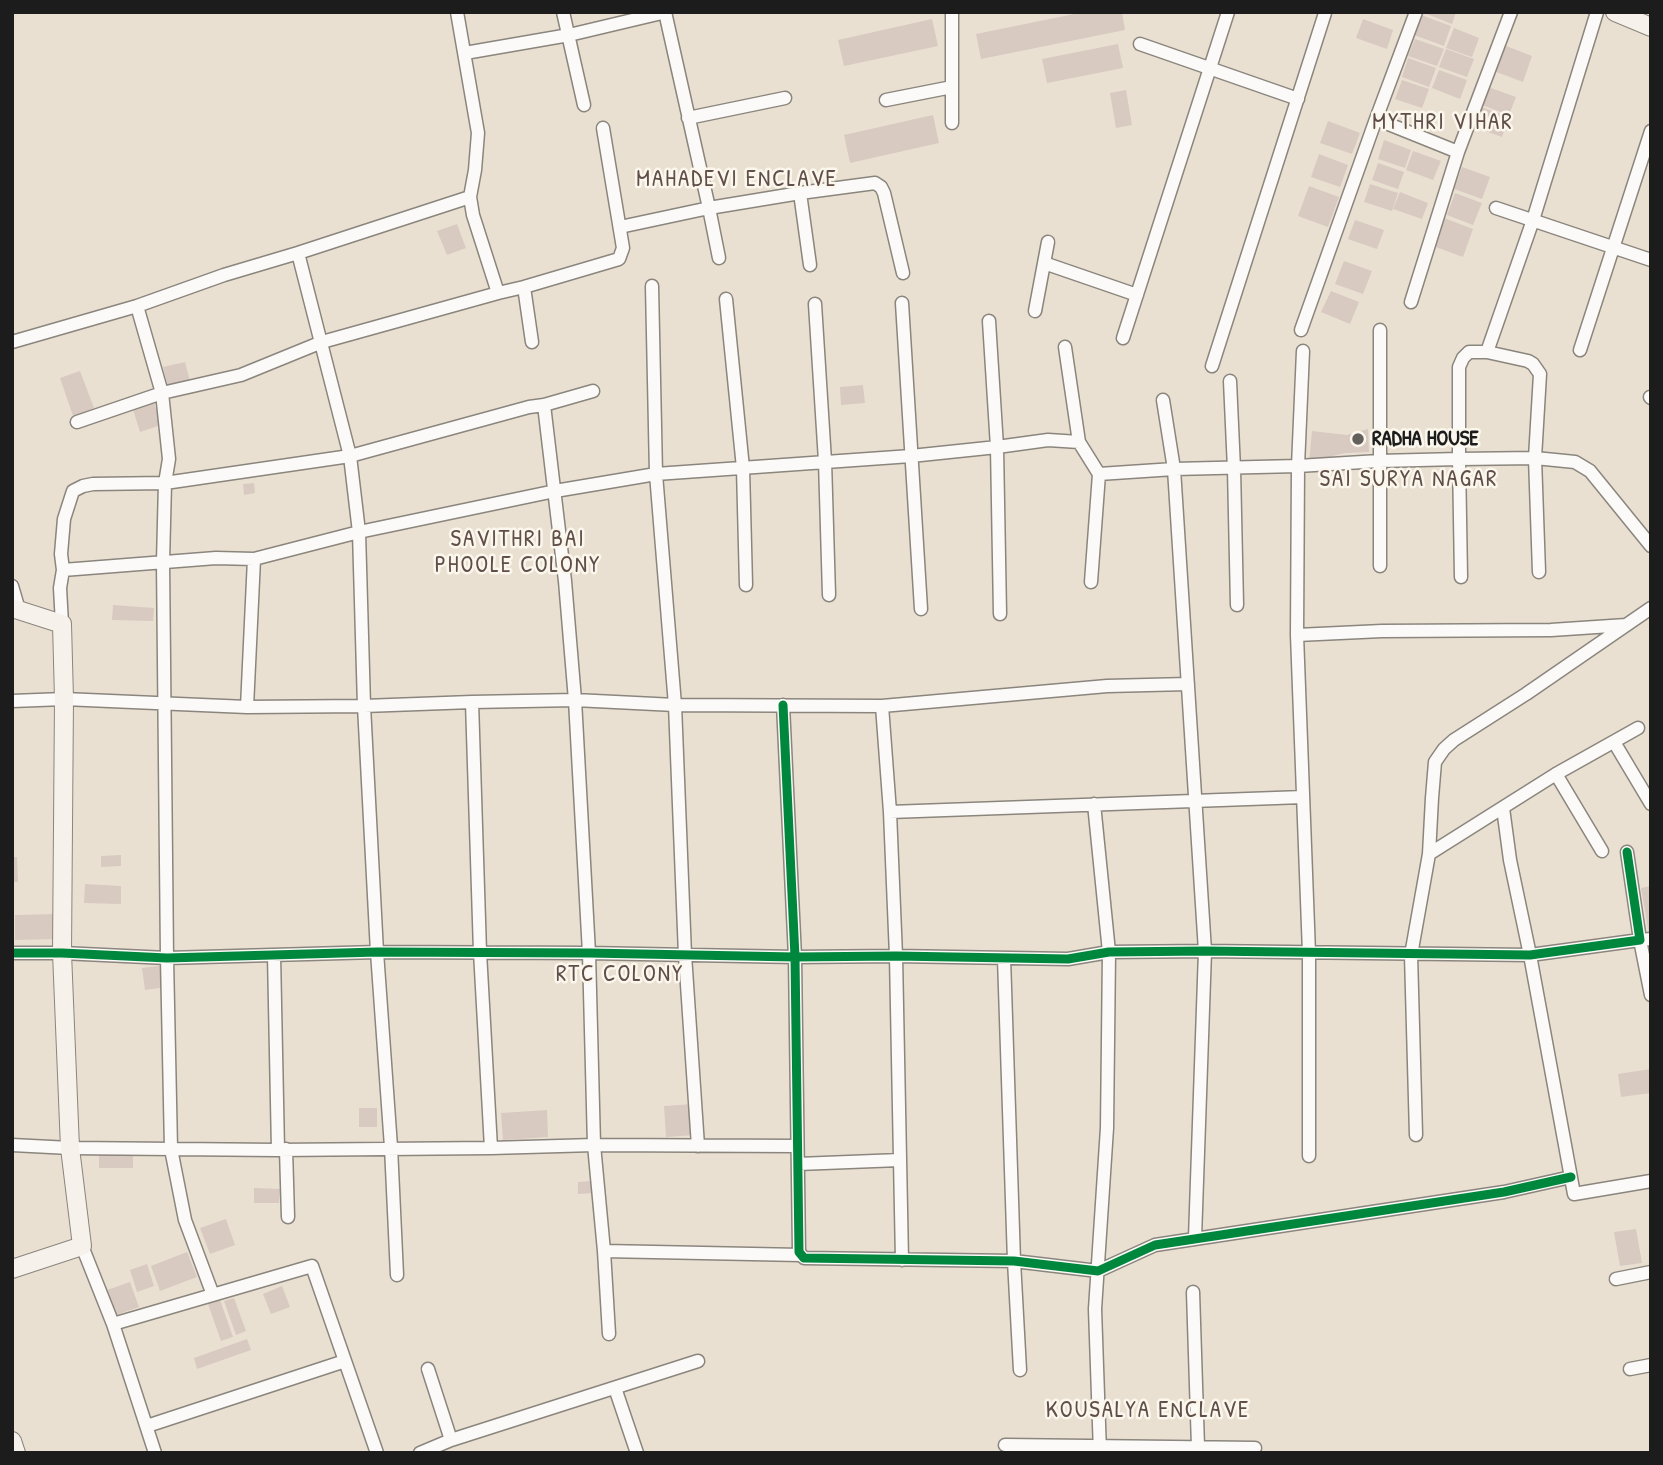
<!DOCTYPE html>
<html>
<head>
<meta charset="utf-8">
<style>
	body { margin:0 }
	#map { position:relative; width:1663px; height:1465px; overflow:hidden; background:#eae0d2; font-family:"Patrick Hand",sans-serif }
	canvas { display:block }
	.frame { position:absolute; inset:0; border:14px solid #1c1c1c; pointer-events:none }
</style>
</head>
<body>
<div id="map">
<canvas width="1663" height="1465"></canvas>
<div class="frame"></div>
</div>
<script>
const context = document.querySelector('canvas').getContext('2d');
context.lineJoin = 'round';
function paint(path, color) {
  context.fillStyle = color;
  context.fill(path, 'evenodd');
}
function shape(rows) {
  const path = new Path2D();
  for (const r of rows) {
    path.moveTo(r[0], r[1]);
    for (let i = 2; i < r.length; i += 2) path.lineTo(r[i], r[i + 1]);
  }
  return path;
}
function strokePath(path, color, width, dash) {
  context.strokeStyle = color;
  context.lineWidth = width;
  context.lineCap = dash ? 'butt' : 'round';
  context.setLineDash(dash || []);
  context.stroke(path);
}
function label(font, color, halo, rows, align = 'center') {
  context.font = font + ' "Patrick Hand",sans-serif';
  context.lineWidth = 5;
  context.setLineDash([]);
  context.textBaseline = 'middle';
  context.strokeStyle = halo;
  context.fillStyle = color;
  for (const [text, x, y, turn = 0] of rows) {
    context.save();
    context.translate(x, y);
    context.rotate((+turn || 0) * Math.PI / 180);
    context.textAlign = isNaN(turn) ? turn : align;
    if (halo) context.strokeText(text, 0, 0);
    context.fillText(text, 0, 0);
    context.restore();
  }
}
const building = shape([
	[1084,12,1122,12,1125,30,981,59,976,34],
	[1422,12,1456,12,1452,24],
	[1421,15,1451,26,1444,46,1414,35],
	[932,19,938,46,844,66,838,40],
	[1363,19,1393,30,1387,49,1356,38],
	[1454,28,1479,38,1472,57,1446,48],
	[1415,39,1444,49,1437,66,1408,56],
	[1118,44,1123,68,1047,83,1042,59],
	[1501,44,1532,56,1523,82,1491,70],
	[1446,49,1474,59,1467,77,1439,67],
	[1408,58,1436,68,1429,87,1402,77],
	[1439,70,1467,80,1460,99,1432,88],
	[1402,80,1429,89,1422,108,1395,99],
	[1488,87,1516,97,1509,115,1482,105],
	[1126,90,1132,125,1116,128,1110,93],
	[1481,107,1509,117,1502,137,1474,127],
	[933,115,939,143,850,163,844,135],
	[1328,121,1360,133,1352,154,1320,143],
	[1384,140,1411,150,1405,168,1378,159],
	[1413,151,1441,161,1433,180,1406,170],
	[1319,154,1348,165,1340,187,1311,177],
	[1378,163,1404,172,1398,189,1372,180],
	[1462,167,1490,177,1482,199,1454,189],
	[1370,184,1398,193,1392,211,1364,202],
	[1309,186,1339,197,1328,227,1298,216],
	[1400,192,1428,203,1422,219,1393,209],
	[1455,193,1482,203,1473,225,1447,215],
	[1444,218,1473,229,1463,257,1433,246],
	[1355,220,1384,230,1377,249,1348,239],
	[457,224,466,248,447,255,437,231],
	[1344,261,1372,271,1363,294,1335,284],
	[1331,291,1359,302,1350,324,1321,312],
	[185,362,190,381,168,387,163,367],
	[80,371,94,408,73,416,60,378],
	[863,385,865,403,841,405,840,387],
	[153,399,161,425,140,432,132,406],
	[1368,429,1369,452,1345,453,1309,462,1312,431,1347,435],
	[254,483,255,493,244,495,243,484],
	[113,605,154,608,153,621,112,620],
	[121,855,121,866,101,867,101,856],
	[12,857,17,857,18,882,12,882],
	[85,884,121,886,121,904,84,903],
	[1651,886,1651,934,1649,934,1641,888],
	[59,914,59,939,15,940,15,915],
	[164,965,167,987,145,990,142,968],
	[1651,1069,1651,1093,1621,1097,1618,1074],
	[694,1104,695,1135,666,1137,664,1106],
	[359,1108,377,1108,377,1127,359,1127],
	[547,1110,548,1137,503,1140,501,1113],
	[99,1153,133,1153,133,1168,99,1168],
	[593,1181,593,1193,578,1194,578,1182],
	[254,1188,280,1189,279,1203,254,1203],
	[226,1219,235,1245,210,1254,200,1228],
	[1636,1229,1642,1263,1620,1266,1614,1232],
	[187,1252,197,1277,160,1291,151,1266],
	[147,1264,154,1286,137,1292,130,1270],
	[130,1282,139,1307,116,1315,107,1290],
	[282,1286,290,1307,271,1314,263,1294],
	[219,1297,233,1337,221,1341,207,1301],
	[234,1298,246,1331,236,1335,224,1301],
	[247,1339,251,1350,197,1369,194,1358]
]);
const street = shape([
	[457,12,478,133,475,170,470,197,473,215,498,293],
	[563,12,584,105],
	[665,12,709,208,719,258],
	[1140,44,1298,99],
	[465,53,569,35,666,12],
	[886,100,952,87],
	[688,118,785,98],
	[1376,119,1458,152],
	[952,123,952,12],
	[800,193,810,265],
	[1496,208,1651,260],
	[620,227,709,208,800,193,875,183,881,187,884,193,903,273],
	[1044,263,1137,295],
	[652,286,656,474,675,705,685,955,698,1146],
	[524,287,532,342],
	[726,299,743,468,746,585],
	[1411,302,1458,152,1511,12],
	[902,303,921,609],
	[815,304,825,461,829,595],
	[137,306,162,393,169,459,165,483,163,562,167,958,171,1149,185,1220,213,1295],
	[1035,311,1048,242],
	[989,321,997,447,1000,614],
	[1301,330,1376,119,1416,12],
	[1123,338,1228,12],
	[12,342,137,306,224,275,298,253,470,197],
	[1065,347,1079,442],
	[1580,350,1651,131],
	[1303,351,1298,466,1297,635,1309,953,1309,1156],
	[1487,352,1528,361,1533,364,1540,374,1535,458,1539,572],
	[1212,366,1325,13],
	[1230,381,1234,469,1237,605],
	[1650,397,1651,398],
	[1163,400,1174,469,1205,951,1195,1238],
	[544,405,565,581,575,700,589,953,594,1145,604,1251,801,1255],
	[77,422,162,393,241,375,322,342,498,293,524,287,619,259,623,248,603,128],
	[1099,474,1174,469,1298,466,1379,461,1459,459,1459,367,1463,358,1469,352,1487,352,1533,220,1597,12],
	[1380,566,1380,330],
	[63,570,216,558,254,559,359,532,555,491,656,474,911,456,997,447,1048,440,1079,442,1099,474,1091,582],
	[1461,577,1459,459,1535,458,1575,462,1590,471,1651,546],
	[12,586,19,610],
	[62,624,60,588,63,570,61,554,64,519,73,491,83,486,93,484,165,483,350,456,298,253],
	[1297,635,1382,631,1551,630,1626,625],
	[12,701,64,699,247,707,364,706,472,702,575,700,675,705,882,706,1107,686,1188,684],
	[472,702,480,952,491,1148],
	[783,705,795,957,799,1252,804,1258,1014,1261,1098,1271,1155,1245,1504,1192,1571,1177],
	[882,706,890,812,896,956,902,1260],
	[247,707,254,559],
	[1614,742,1651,804],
	[1556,774,1602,851],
	[1094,804,1109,952,1107,1128,1095,1309,1100,1453],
	[1503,808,1510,860,1530,955,1574,1194,1651,1181],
	[890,812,1303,797],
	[1429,854,1556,774,1638,728],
	[1651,939,1640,940,1651,995],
	[12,953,62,953,167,958,377,952,589,953,795,957,896,956,1068,959,1109,952,1205,951,1530,955,1640,940,1627,852],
	[274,955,278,1150],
	[1004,958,1014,1261,1020,1370],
	[1416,1135,1411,955,1429,854,1432,798,1435,762,1444,749,1454,740,1526,694,1651,608],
	[12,1145,70,1148,278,1150,491,1148,594,1145,797,1146],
	[286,1149,288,1217],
	[798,1164,900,1160],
	[82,1246,113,1324,155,1453],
	[604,1251,609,1334],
	[397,1275,391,1147,377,952,364,706,359,532,350,456,529,407,544,405,593,391],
	[1616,1279,1651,1272],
	[1193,1292,1198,1447],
	[113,1324,312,1266,377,1453],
	[428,1369,451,1440],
	[1630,1369,1651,1365],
	[615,1388,637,1453],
	[147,1426,345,1361],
	[1005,1445,1255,1448],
	[420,1453,451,1440,698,1361]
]);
const secondary = shape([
	[1615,12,1651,27],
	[12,608,62,624,64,699,62,953,70,1148,82,1246,12,1269],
	[12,1441,16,1453]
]);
const cycleway = shape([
	[783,705,795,957,799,1252,804,1258,1014,1261,1098,1271,1155,1245,1504,1192,1571,1177],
	[12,953,62,953,167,958,377,952,589,953,795,957,896,956,1068,959,1109,952,1205,951,1530,955,1640,940,1627,852]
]);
const markers = [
	[1358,439,7,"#64615c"]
];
const poiNames = [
	["RADHA HOUSE",1372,439]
];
const neighbourhoodNames = [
	["MYTHRI VIHAR",1443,123],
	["MAHADEVI ENCLAVE",737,180],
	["SAI SURYA NAGAR",1409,480],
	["SAVITHRI BAI",518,540],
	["PHOOLE COLONY",518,566],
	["RTC COLONY",620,975],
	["KOUSALYA ENCLAVE",1148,1411]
];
paint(building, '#d8c9c1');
strokePath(street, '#8a857d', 15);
strokePath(secondary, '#8a857d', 20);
strokePath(street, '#fcfaf8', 12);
strokePath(secondary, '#f6f1eb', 18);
strokePath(cycleway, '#00873e', 9);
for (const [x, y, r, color] of markers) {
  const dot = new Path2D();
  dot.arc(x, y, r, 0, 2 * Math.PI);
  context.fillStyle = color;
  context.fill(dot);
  strokePath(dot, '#fbf7ec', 2.5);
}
label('bold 21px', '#1c1c1c', '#fbf7ec', poiNames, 'left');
context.letterSpacing = '2px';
label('23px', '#604e4a', '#fbf7ec', neighbourhoodNames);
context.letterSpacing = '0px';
</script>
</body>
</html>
